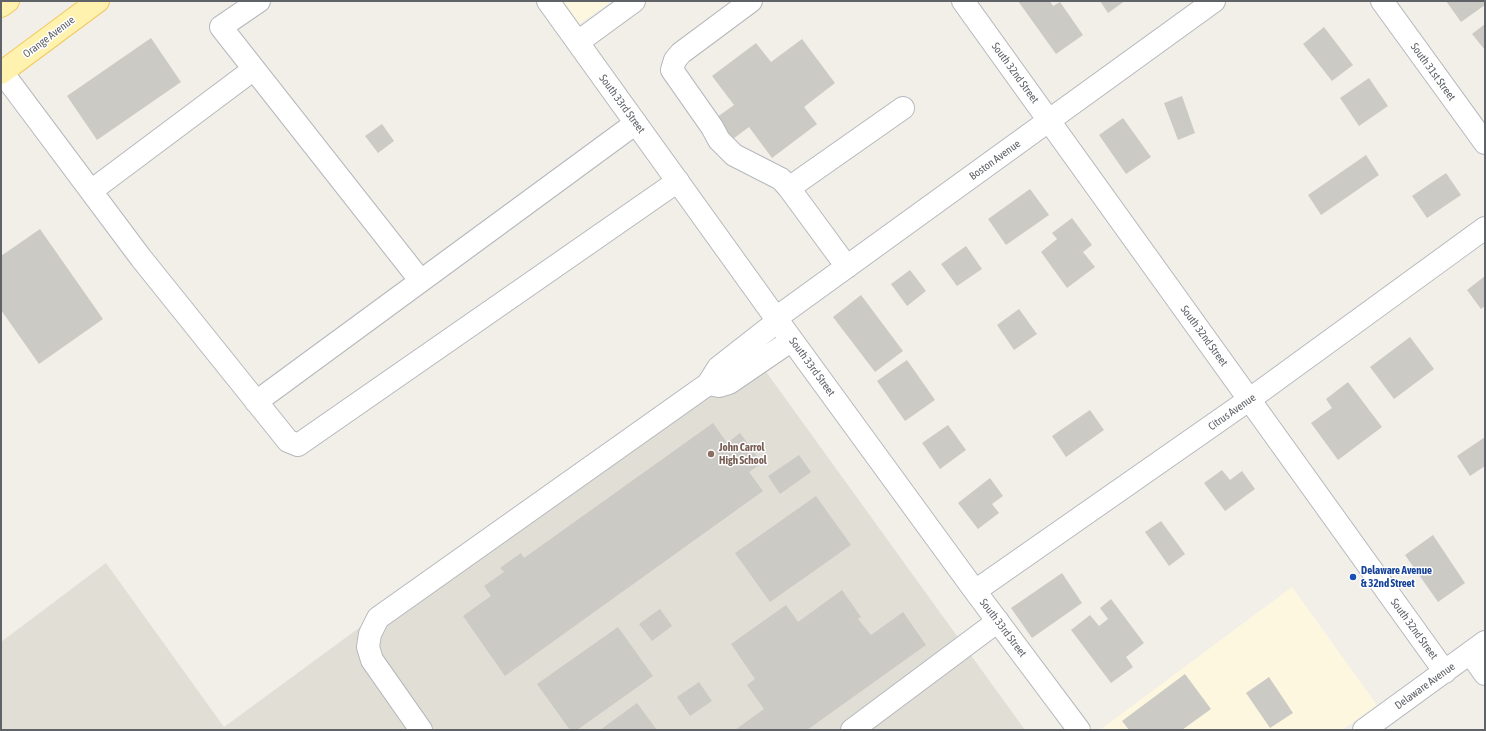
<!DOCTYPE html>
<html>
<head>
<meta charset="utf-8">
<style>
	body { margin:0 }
	#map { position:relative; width:1486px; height:731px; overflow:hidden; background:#f1efe8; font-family:"Asap Condensed",sans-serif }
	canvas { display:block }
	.frame { position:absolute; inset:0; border:2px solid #5f6368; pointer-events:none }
</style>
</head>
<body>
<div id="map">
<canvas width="1486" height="731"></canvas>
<div class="frame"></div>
</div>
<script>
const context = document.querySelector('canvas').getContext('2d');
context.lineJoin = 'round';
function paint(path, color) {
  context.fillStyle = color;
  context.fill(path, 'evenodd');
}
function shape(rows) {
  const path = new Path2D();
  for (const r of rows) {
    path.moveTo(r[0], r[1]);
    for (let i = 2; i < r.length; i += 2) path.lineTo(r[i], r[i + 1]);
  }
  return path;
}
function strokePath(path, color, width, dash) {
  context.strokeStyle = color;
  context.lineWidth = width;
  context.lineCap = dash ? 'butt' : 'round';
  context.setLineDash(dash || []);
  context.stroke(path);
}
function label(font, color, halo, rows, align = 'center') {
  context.font = font + ' "Asap Condensed",sans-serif';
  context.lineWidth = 3;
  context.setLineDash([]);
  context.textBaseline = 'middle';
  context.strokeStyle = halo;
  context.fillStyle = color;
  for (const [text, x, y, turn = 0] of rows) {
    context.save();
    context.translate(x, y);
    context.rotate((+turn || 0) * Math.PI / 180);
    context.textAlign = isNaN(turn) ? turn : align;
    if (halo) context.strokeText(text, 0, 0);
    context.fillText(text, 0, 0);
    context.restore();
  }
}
const commercial = shape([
	[563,1,612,1,579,24],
	[1292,587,1377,705,1342,730,1100,730]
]);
const education = shape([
	[746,344,1025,730,1,730,1,642,106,563,224,727]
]);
const building = shape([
	[1018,1,1050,1,1053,6,1060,2,1083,35,1056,54],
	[1100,1,1125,1,1108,13],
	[1446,1,1483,1,1485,5,1461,22],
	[1485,24,1485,50,1472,34],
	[1324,27,1353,65,1332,81,1303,44],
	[151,38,181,82,97,140,67,96],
	[802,39,835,83,804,107,817,124,772,158,749,127,729,142,713,120,734,105,712,76,756,43,771,62],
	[1369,78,1388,106,1359,126,1340,98],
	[1182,96,1195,133,1178,140,1164,103],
	[1123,118,1151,157,1126,174,1099,135],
	[382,124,394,141,378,153,365,136],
	[1366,155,1379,175,1321,215,1308,195],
	[1446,173,1461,195,1427,218,1412,196],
	[1030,189,1049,215,1006,245,988,219],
	[1072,218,1092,245,1083,252,1095,267,1067,288,1041,252,1057,239,1052,233],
	[40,229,103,319,39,364,1,310,1,256],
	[966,246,982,269,957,286,941,264],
	[910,270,926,291,907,306,891,284],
	[1485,276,1485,306,1481,309,1467,290],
	[861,295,903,351,875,372,833,317],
	[1019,309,1037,334,1014,350,997,325],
	[1410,337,1434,369,1394,399,1370,367],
	[907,360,935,400,905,421,877,381],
	[1348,382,1382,427,1338,460,1311,423,1332,408,1326,399],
	[1090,410,1104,430,1066,457,1052,436],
	[713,423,727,443,740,433,762,463,749,472,763,491,505,676,463,616,491,596,484,586,504,572,500,568,521,553,524,558],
	[948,425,966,450,940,469,922,443],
	[1485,437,1485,466,1470,476,1457,456],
	[799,455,811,472,780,494,768,476],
	[1222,470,1230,480,1242,471,1255,489,1225,511,1204,483],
	[990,478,1003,496,992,504,999,513,978,529,958,503],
	[816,496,851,545,770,602,735,553],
	[1161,521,1185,554,1169,566,1145,532],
	[1433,535,1465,583,1438,602,1405,555],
	[1062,573,1082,603,1032,638,1011,608],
	[842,590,861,617,858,619,871,635,903,612,926,645,807,730,735,730,764,709,747,685,755,679,731,644,786,605,798,622],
	[1111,599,1144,643,1126,657,1133,667,1111,683,1071,630,1090,615,1099,626,1108,619,1100,608],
	[660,609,672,626,652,641,639,624],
	[618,627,653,676,577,730,570,730,537,684],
	[1185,674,1211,709,1182,730,1129,730,1122,721],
	[1269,677,1293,713,1270,728,1246,693],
	[699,682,712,701,690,716,677,697],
	[637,703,657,730,600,730]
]);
const minor = shape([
	[548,1,778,321,975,591,1079,730],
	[751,1,681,53,675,60,672,70,712,127,719,140,734,155,781,179,789,188,847,267],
	[963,1,1445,672],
	[1382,1,1485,143],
	[578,42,634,1],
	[254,69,420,280],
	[2,72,141,258,288,441,298,445,678,181],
	[789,188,903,108],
	[91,191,254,69,221,27,259,1],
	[776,318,1214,1],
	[708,384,719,386,729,383,792,340],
	[256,402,636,123],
	[975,591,1250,399,1485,228],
	[1470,653,1485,674],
	[421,730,372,660,368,647,370,634,378,618,708,384,718,368,778,321],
	[852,730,998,621],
	[1364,730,1485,642]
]);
const major = shape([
	[1,6,8,1],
	[1,73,98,1]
]);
const markers = [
	[711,454,4,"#8d6e63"],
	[1353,577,4,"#1a4fb4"]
];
const streetNames = [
	["Orange Avenue",49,37,-37],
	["South 31st Street",1433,72,54],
	["South 32nd Street",1015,73,54],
	["South 33rd Street",622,104,54],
	["Boston Avenue",995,160,-36],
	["South 32nd Street",1204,336,54],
	["South 33rd Street",812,367,54],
	["Citrus Avenue",1232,412,-35],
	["South 33rd Street",1003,628,53],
	["South 32nd Street",1414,629,54],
	["Delaware Avenue",1425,686,-36]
];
const educationNames = [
	["John Carrol",719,448],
	["High School",719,461]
];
const transitNames = [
	["Delaware Avenue",1361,571],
	["& 32nd Street",1361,584]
];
paint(commercial, '#fef7e0');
paint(education, '#e1ded6');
paint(building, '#cccac5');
strokePath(minor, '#b5b8bc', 24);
strokePath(major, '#f2c960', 24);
strokePath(minor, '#fff', 22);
strokePath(major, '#fff2af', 22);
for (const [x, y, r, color] of markers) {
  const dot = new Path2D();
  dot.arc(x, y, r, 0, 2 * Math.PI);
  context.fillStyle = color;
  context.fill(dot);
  strokePath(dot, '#fff', 1.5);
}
label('11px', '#5f6368', '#fff', streetNames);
label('bold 11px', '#785e54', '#fff', educationNames, 'left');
label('bold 11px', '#164399', '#fff', transitNames, 'left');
</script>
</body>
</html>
